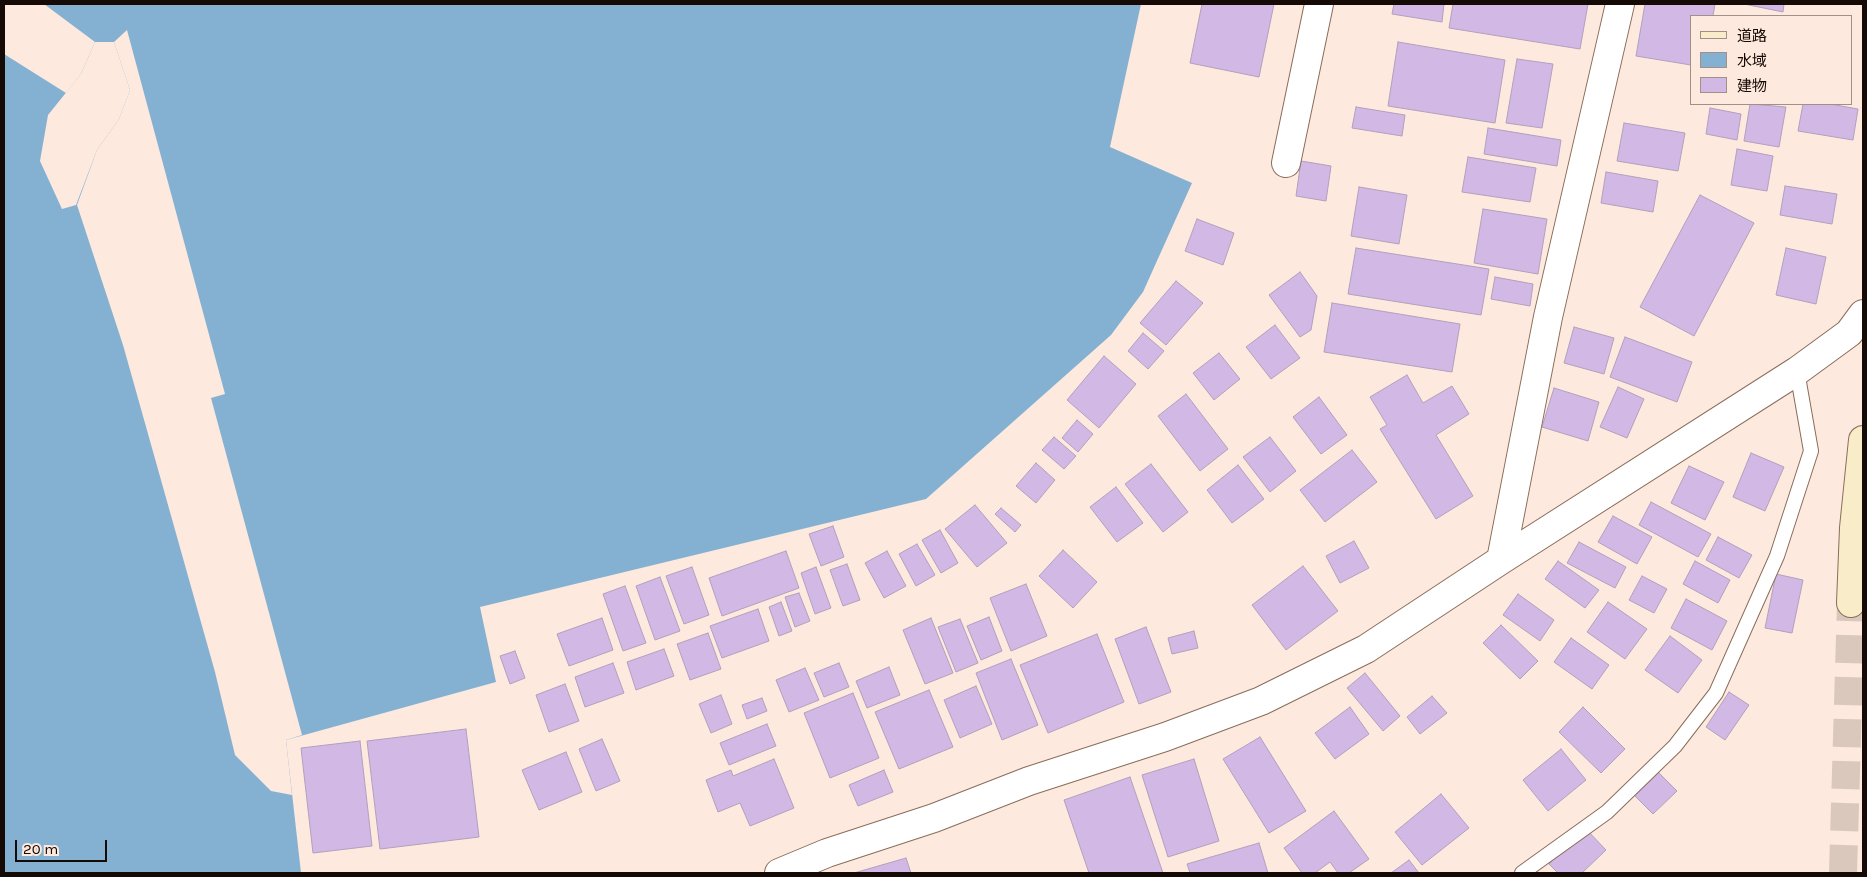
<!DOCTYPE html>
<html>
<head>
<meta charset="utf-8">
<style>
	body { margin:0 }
	#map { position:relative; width:1867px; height:877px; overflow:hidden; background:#fde9dd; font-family:Karla,"Noto Sans JP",sans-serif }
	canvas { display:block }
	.frame { position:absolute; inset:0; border:5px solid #150a05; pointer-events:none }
	.legend { position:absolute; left:1690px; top:15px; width:162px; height:90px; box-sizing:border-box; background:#fde9dd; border:1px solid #a09087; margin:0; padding:6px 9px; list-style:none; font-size:15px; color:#150a05 }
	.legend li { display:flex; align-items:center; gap:10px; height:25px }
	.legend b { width:25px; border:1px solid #a09087 }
	.scale { position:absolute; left:15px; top:840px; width:92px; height:22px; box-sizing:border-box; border:2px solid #150a05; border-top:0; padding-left:6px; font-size:15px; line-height:18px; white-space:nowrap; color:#150a05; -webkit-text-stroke:4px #fde9dd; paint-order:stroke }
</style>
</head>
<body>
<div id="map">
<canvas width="1867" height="877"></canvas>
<div class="frame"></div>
<ul class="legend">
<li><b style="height:6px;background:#f9ecc8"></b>道路</li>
<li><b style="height:14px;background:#84b1d2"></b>水域</li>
<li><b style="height:14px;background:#d2b8e5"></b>建物</li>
</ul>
<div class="scale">20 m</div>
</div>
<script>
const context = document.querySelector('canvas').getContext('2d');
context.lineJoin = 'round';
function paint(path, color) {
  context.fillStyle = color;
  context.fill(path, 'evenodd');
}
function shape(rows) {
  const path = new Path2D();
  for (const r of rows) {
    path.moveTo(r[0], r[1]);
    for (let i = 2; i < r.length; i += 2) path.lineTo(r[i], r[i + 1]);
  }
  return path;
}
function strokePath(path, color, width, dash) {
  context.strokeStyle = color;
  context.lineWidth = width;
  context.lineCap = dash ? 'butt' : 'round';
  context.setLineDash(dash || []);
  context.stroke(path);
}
const water = shape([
	[4,4,1141,4,1110,147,1192,183,1143,292,1111,335,926,499,480,607,496,682,286,740,301,873,4,873],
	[95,42,114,42,130,90,119,119,97,150,76,205,62,209,40,161,48,115,81,74]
]);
const pier = shape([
	[4,4,44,4,95,42,81,74,66,93,4,54],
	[127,30,225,394,211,398,302,735,286,740,292,795,271,791,235,755,215,672,123,345,77,205,97,150,119,119,130,90,114,42]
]);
const building = shape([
	[1202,4,1274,4,1259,77,1190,63,1202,4],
	[1394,4,1444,4,1442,22,1392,14,1394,4],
	[1453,4,1588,4,1580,49,1449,28,1453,4],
	[1645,4,1715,4,1713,16,1691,16,1691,65,1636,56,1645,4],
	[1744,4,1784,4,1783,12,1744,4],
	[1398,42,1505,60,1495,123,1388,106,1398,42],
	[1517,59,1553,64,1542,128,1506,123,1517,59],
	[1750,104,1786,107,1779,147,1744,141,1750,104],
	[1803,104,1830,104,1858,109,1853,140,1798,131,1803,104],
	[1356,107,1405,115,1402,136,1352,128,1356,107],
	[1710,108,1741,114,1737,140,1706,134,1710,108],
	[1624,123,1685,133,1678,171,1617,161,1624,123],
	[1488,128,1561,140,1557,166,1484,154,1488,128],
	[1737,149,1773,156,1767,191,1731,185,1737,149],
	[1468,157,1536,168,1530,202,1462,192,1468,157],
	[1301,161,1331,166,1326,201,1296,196,1301,161],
	[1606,172,1658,181,1653,212,1601,203,1606,172],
	[1785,186,1837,194,1832,224,1780,215,1785,186],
	[1359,187,1407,195,1399,244,1351,236,1359,187],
	[1700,195,1754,223,1694,336,1640,307,1700,195],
	[1483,209,1547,219,1538,274,1474,263,1483,209],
	[1197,219,1234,233,1223,265,1185,251,1197,219],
	[1356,248,1489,269,1481,315,1348,294,1356,248],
	[1786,248,1826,257,1816,304,1776,295,1786,248],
	[1300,272,1317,296,1311,330,1300,337,1269,295,1300,272],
	[1495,277,1533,284,1530,306,1491,299,1495,277],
	[1176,281,1203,303,1166,345,1140,323,1176,281],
	[1332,303,1460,324,1452,372,1324,352,1332,303],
	[1275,325,1300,358,1271,379,1246,347,1275,325],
	[1574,327,1614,338,1604,374,1564,363,1574,327],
	[1143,333,1164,351,1148,369,1128,351,1143,333],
	[1625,337,1692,362,1677,402,1610,377,1625,337],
	[1219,353,1240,379,1214,400,1193,373,1219,353],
	[1104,356,1136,384,1099,428,1067,400,1104,356],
	[1407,375,1423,403,1452,386,1469,414,1436,435,1473,496,1436,519,1380,429,1387,425,1370,397,1407,375],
	[1618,387,1644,399,1627,438,1600,427,1618,387],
	[1554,388,1599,402,1588,441,1542,427,1554,388],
	[1186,394,1228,449,1200,471,1158,416,1186,394],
	[1319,397,1347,435,1321,454,1293,417,1319,397],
	[1077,420,1093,434,1078,452,1062,438,1077,420],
	[1054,437,1076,456,1064,469,1042,450,1054,437],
	[1270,437,1296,471,1270,492,1243,457,1270,437],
	[1352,450,1377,482,1325,522,1300,490,1352,450],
	[1751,453,1784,467,1765,511,1733,497,1751,453],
	[1036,463,1055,480,1036,503,1016,486,1036,463],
	[1151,464,1188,512,1163,532,1125,484,1151,464],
	[1238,465,1264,499,1232,523,1207,490,1238,465],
	[1689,466,1724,482,1705,520,1671,503,1689,466],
	[1116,487,1143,523,1117,542,1090,507,1116,487],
	[1651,502,1711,534,1698,557,1639,525,1651,502],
	[975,505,1007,543,977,567,945,529,975,505],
	[1001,508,1021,525,1015,532,995,514,1001,508],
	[1613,516,1652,537,1637,564,1598,542,1613,516],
	[833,526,844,557,821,566,809,534,833,526],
	[940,530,958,563,941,573,922,540,940,530],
	[1718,537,1752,555,1739,578,1706,560,1718,537],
	[1354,541,1369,568,1340,583,1326,556,1354,541],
	[1579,542,1626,567,1615,588,1567,563,1579,542],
	[917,544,935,575,916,586,899,554,917,544],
	[1063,550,1097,582,1073,608,1039,576,1063,550],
	[786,551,799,588,722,616,709,578,786,551],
	[887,551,906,586,884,598,865,563,887,551],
	[1558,561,1599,590,1585,608,1545,579,1558,561],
	[1695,561,1730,580,1718,603,1683,584,1695,561],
	[847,564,860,600,843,606,830,570,847,564],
	[1303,566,1338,611,1286,650,1252,605,1303,566],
	[692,567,709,615,684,624,666,576,692,567],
	[816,567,831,608,815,614,801,573,816,567],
	[1776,574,1803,580,1792,633,1765,628,1776,574],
	[1642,576,1667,589,1654,613,1629,600,1642,576],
	[660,577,680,631,655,640,636,586,660,577],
	[1026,584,1047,636,1011,651,990,598,1026,584],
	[625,586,646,643,623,651,603,594,625,586],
	[799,593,810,621,795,627,785,597,799,593],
	[1518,594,1554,620,1540,641,1503,615,1518,594],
	[1686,599,1727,621,1712,650,1671,628,1686,599],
	[781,602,792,631,779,636,769,607,781,602],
	[1608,602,1647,629,1625,659,1587,632,1608,602],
	[758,609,769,641,722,658,710,626,758,609],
	[989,617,1002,651,981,660,967,626,989,617],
	[602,618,613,650,569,666,557,634,602,618],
	[931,618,953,673,925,684,903,630,931,618],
	[960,619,978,663,956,672,938,627,960,619],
	[1501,625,1538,661,1520,679,1483,643,1501,625],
	[1146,627,1171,692,1139,704,1115,639,1146,627],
	[1194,631,1198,648,1172,654,1168,638,1194,631],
	[708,633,721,669,690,680,677,644,708,633],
	[1097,634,1124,702,1048,733,1020,665,1097,634],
	[1670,636,1702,660,1678,693,1645,670,1670,636],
	[1571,638,1609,665,1592,689,1554,662,1571,638],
	[664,649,674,676,636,690,627,662,664,649],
	[515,651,525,678,510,684,500,656,515,651],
	[1011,659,1038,725,1002,740,976,673,1011,659],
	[613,663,624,693,585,707,575,677,613,663],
	[839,663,849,687,824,697,814,673,839,663],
	[889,667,900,695,867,708,856,681,889,667],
	[805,668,819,700,789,712,776,680,805,668],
	[1365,673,1400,716,1383,731,1347,688,1365,673],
	[565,684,579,721,549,732,536,695,565,684],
	[976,686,992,724,960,738,944,700,976,686],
	[929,690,953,747,899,769,875,712,929,690],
	[1729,692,1749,705,1725,740,1706,727,1729,692],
	[853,693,879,758,830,778,804,713,853,693],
	[721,695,732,724,711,733,699,704,721,695],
	[1432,696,1447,713,1420,734,1407,717,1432,696],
	[762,698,767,711,747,719,742,705,762,698],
	[1350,707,1369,734,1335,759,1315,733,1350,707],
	[1583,707,1625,749,1601,773,1559,732,1583,707],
	[767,724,776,746,729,765,720,743,767,724],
	[466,729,479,837,380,849,367,741,466,729],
	[1260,737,1306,811,1269,833,1223,759,1260,737],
	[602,739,620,781,596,791,579,749,602,739],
	[360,741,372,846,313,853,301,748,360,741],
	[1561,749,1586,780,1548,811,1523,780,1561,749],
	[566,752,582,792,539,810,522,770,566,752],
	[774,759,794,808,750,826,740,803,718,812,706,780,731,770,733,776,774,759],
	[1194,759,1219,841,1168,857,1142,775,1194,759],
	[884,770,893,792,858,806,849,785,884,770],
	[1657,771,1677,791,1653,814,1634,795,1657,771],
	[1130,777,1163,873,1089,873,1064,800,1130,777],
	[1441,794,1469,828,1422,865,1395,832,1441,794],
	[1334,811,1369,859,1349,873,1338,873,1330,862,1315,873,1302,873,1284,848,1334,811],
	[1585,828,1606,850,1582,873,1558,873,1549,864,1585,828],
	[1259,843,1268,873,1190,873,1187,864,1259,843],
	[906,858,911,873,854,873,906,858],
	[1409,860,1419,873,1391,873,1409,860]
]);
const secondaryTunnel = shape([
	[1843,873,1851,603]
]);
const lane = shape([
	[1522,873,1607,812,1675,746,1716,693,1777,556,1811,451,1797,371]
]);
const street = shape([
	[1286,163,1319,4],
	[1501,560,1548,317,1620,4],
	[779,873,827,853,934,818,1029,781,1165,737,1261,701,1366,649,1501,560,1797,371,1849,333,1863,314]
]);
const secondary = shape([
	[1851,603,1854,528,1863,440]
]);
paint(water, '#84b1d2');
paint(pier, '#fde9dd');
paint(building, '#d2b8e5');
strokePath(building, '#b1a0bd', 1);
strokePath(secondaryTunnel, '#dac8bd', 28, [28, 14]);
strokePath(lane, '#8a6d5b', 16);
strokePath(street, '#8a6d5b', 30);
strokePath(secondary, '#8a6d5b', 30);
strokePath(lane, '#fff', 14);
strokePath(street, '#fff', 28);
strokePath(secondary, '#f9ecc8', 28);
</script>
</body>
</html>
